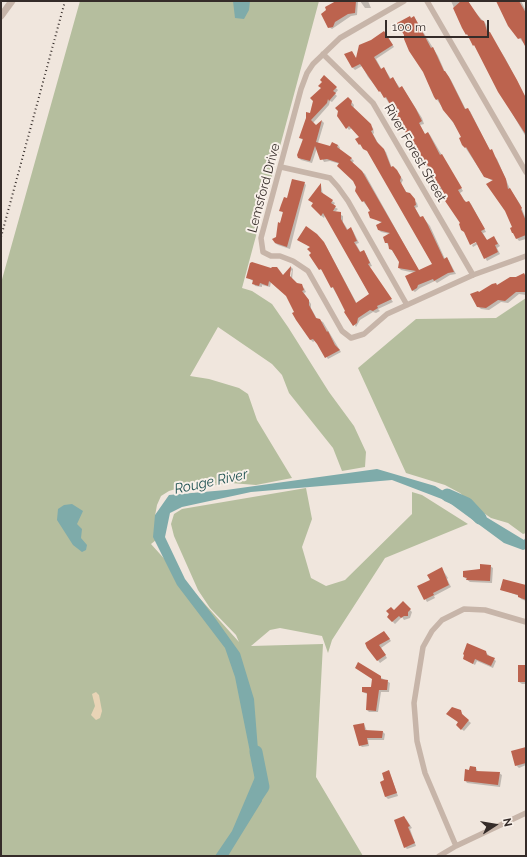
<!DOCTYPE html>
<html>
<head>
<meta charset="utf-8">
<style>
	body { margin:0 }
	#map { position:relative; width:527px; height:857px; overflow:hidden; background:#f0e6dd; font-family:Raleway,sans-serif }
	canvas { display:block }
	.frame { position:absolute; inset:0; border:2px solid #352c29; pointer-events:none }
	.north { position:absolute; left:475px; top:805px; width:40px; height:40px; -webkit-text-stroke:3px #f8f0e9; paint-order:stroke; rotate:78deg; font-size:11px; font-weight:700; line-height:16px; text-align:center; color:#352c29 }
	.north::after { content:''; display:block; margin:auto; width:14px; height:18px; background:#352c29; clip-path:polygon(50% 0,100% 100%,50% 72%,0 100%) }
	.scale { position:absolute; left:385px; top:20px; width:104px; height:18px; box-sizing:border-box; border:2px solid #352c29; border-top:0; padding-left:5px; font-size:12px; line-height:14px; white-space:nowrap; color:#352c29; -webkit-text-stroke:3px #f8f0e9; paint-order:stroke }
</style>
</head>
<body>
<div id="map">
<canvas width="527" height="857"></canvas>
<div class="frame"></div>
<div class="north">N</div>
<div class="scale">100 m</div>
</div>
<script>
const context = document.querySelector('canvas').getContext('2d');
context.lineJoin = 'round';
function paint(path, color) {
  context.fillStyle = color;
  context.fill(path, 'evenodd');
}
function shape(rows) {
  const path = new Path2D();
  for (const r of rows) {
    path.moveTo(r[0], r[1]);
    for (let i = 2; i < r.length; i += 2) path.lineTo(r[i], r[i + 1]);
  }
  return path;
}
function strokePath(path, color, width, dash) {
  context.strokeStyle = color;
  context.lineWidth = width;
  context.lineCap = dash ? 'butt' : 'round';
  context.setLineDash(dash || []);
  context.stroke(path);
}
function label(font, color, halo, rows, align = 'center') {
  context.font = font + ' Raleway,sans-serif';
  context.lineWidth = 4;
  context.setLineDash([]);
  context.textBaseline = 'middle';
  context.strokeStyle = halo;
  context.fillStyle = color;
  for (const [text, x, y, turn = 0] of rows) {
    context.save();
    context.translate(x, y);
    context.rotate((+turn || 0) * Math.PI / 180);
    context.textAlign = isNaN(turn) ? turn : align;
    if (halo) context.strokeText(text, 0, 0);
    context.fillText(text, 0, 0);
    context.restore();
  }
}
const green = shape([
	[80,1,319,1,242,288,252,291,272,304,288,327,329,392,354,426,366,452,365,467,342,471,333,448,289,393,282,375,272,364,218,327,190,376,209,379,239,388,248,394,257,420,292,478,256,485,231,483,202,487,189,485,169,491,161,496,157,505,155,516,161,536,151,544,239,642,236,635,210,608,198,590,174,536,171,524,174,514,182,509,306,488,312,519,302,547,311,578,326,586,345,580,412,514,412,492,422,495,468,524,385,558,332,640,328,653,322,636,280,628,270,630,251,646,323,644,316,777,363,856,1,856,1,283],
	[526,298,526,533,523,534,508,523,491,518,475,507,460,493,445,485,406,473,358,368,416,319,496,318]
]);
const sand = shape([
	[96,692,99,695,102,711,100,718,96,720,91,715,95,706,92,694]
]);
const water = shape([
	[233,1,250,1,249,10,244,19,235,18],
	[377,469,435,486,524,540,526,537,526,549,523,550,504,543,447,501,392,480,251,492,182,507,170,513,165,537,185,579,215,618,240,653,254,699,262,801,228,856,215,856,232,831,255,777,235,677,225,648,177,585,153,537,155,515,169,495,226,490],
	[72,504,83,511,77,524,82,529,81,538,87,545,86,550,82,552,73,545,57,520,58,509,64,505]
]);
const shadow = shape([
	[338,1,358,1,357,15,351,16,332,29,329,27],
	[360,1,368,1,371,8,365,8],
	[451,1,468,1,474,11,486,24,489,33,505,58,526,98,526,137,491,77,476,47,463,28],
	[497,1,521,1,526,11,526,46,509,25],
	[414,17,438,56,445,72,451,80,466,110,470,111,490,151,497,159,510,189,520,204,526,219,526,239,519,241,513,233,513,228,493,181,484,176,463,144,462,137,457,128,435,97,411,19],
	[384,32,394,47,376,59,382,70,384,68,391,79,395,81,400,88,404,90,422,118,424,124,420,125,425,135,428,133,430,135,463,191,460,193,466,203,469,202,471,204,486,232,483,233,487,241,494,238,496,240,500,246,497,248,500,254,487,261,478,244,473,247,472,245,480,240,462,223,443,189,440,190,438,189,445,185,434,175,429,166,427,167,425,165,387,100,368,77,362,66,355,70,353,68,352,52,357,60,372,41],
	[324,77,338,90,335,94,337,96,332,102,330,101,329,105,313,123,316,126,322,121,324,123,318,143,331,148,332,144,338,145,340,148,339,150,351,158,354,161,352,163,365,174,419,271,433,265,369,152,360,144,361,137,352,128,349,130,338,116,348,98,354,105,353,109,373,128,374,133,373,134,379,145,386,152,392,168,399,174,403,180,401,184,407,193,417,203,418,207,415,208,421,218,425,220,430,226,445,259,447,258,449,261,456,274,450,275,437,283,435,281,420,288,415,292,412,290,415,273,401,270,399,268,400,262,386,242,390,234,381,232,379,230,382,223,371,217,372,212,361,199,354,180,340,164,330,161,324,162,317,148,312,163,301,160,299,158,303,140,300,138,322,88],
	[304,183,306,185,290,249,278,245,275,243,283,213,281,210],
	[321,185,323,195,335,203,333,206,338,209,335,212,343,216,343,222,348,230,351,229,353,231,359,243,356,244,361,253,364,251,366,254,372,266,369,267,393,302,378,309,380,311,376,313,373,312,360,320,356,327,323,271,320,269,311,247,298,240,319,237,326,246,357,304,370,295,325,215,324,218,320,215],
	[291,267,293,269,292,280,304,288,306,292,304,293,311,304,311,308,317,319,323,322,341,352,328,359,316,340,313,342,311,340,287,296,271,282,270,287,262,285,262,287,255,286,253,281,247,277,283,276],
	[292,270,290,281,289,273],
	[523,274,526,277,526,295,519,294,508,303,501,302,489,310,481,309,478,306,479,293],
	[490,566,493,568,492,583,470,582,464,577],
	[442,569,448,578,447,579,451,587,434,596,435,598,427,602,419,587,431,581],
	[526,586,526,601,521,599,519,596,501,589],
	[403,603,412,612,410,618,404,620,402,617,395,624,388,617],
	[386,634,391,641,381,648,387,658,380,663,368,648],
	[485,652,496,661,493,668,477,661,475,665,464,659],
	[526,666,526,684,522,684,519,682],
	[380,677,390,683,389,692,381,692,378,712,369,712,367,710,367,694,363,692,372,688],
	[460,710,464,717,471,723,464,731,459,727,459,723,450,716],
	[364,724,367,731,383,732,385,734,384,740,368,740,369,746,362,747,360,745],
	[526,749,526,765,519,768,516,765],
	[470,767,476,768,478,772,499,773,502,775,500,787,467,783,465,780],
	[389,771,398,796,388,799,386,797,386,781],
	[406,819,412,828,410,829,416,846,407,849,405,847]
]);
const river = shape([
	[447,495,467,504,480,518],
	[251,805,263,787,256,752]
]);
const building = shape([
	[336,1,356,1,355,13,348,14,335,22,333,27,328,28,321,14,326,10,325,7],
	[461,1,468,1,481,20,484,21,487,31,490,32,517,80,526,98,526,135,498,92,474,45,473,46,467,34,466,35,462,28,453,8],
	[496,1,519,1,526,13,526,48,521,38,518,39,508,26],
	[410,16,411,18,414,16,431,48,433,47,444,71,445,71,449,77,465,109,468,108,490,150,492,149,495,156,506,179,508,189,510,188,522,208,521,209,526,221,526,235,516,239,513,233,512,233,510,228,512,227,505,211,486,184,493,180,484,177,466,147,465,148,462,145,459,138,461,137,453,122,443,110,438,99,436,100,434,97,423,72,409,51,404,39,404,35,397,23],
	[384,31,393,45,374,57,381,69,384,67,390,79,393,77,399,88,402,86,416,109,422,121,419,123,425,134,428,132,440,155,442,154,462,188,458,190,464,200,466,202,469,201,485,229,481,231,487,240,494,236,498,244,495,245,498,252,484,259,476,242,470,245,464,232,461,230,459,224,460,223,443,198,446,197,440,186,437,188,430,176,432,174,427,164,424,166,386,97,384,98,380,91,379,92,360,64,352,68,344,54,352,51,356,58,359,45,371,40],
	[324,75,337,87,333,91,336,93,329,101,328,99,327,103,311,120,316,125,322,120,316,142,330,146,332,142,338,145,337,147,352,158,350,160,362,171,419,270,432,264,367,151,363,149,360,144,359,145,355,139,359,137,349,126,346,129,337,116,338,111,335,108,348,97,352,101,351,105,371,124,373,130,371,131,377,142,384,149,391,167,393,166,397,170,401,177,400,181,406,192,410,193,415,199,416,205,414,206,420,217,423,216,427,223,444,259,447,257,454,272,448,273,434,281,433,279,418,285,417,288,412,291,405,276,416,271,398,268,399,262,392,250,389,249,388,243,385,243,383,237,390,233,378,230,376,225,382,222,370,218,368,212,370,211,364,201,362,202,360,199,355,191,356,187,353,181,337,166,339,163,327,159,320,160,315,146,310,161,298,158,297,155,303,139,299,138,306,118,306,112,310,113,313,101,310,98,321,88,318,86,322,82,320,80],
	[292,179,305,182,287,247,275,243,272,239,276,237,278,222,280,223,283,212,279,211,281,205,284,197,287,198],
	[321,183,321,192,333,200,331,203,336,206,333,211,341,212,341,219,347,230,351,227,357,241,354,242,360,252,364,250,370,263,368,264,392,299,377,306,378,308,373,311,370,310,358,318,357,323,353,326,344,312,345,311,333,287,331,288,321,269,319,270,309,255,311,253,307,249,310,247,297,240,306,226,317,234,324,242,356,303,369,294,323,213,321,216,311,206,313,203,308,200],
	[252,262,271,268,272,267,277,267,283,275,291,266,290,276,297,283,302,284,304,290,302,291,309,300,309,305,316,318,320,319,327,332,328,331,335,345,340,350,325,358,317,344,313,339,310,340,296,320,292,313,294,312,286,296,269,281,268,286,260,283,259,286,252,284,253,280,246,278,250,263],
	[524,273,526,277,526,292,516,292,505,301,498,300,486,308,477,307,470,294,478,291,479,292,492,284,496,283,497,285,510,277,516,277],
	[480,564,491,565,490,581,466,580,467,578,463,577,463,571,480,569],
	[442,567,449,585,433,593,434,595,424,600,417,586,430,580,427,575],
	[503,579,526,585,526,600,518,597,518,595,500,590],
	[403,601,411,609,408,612,408,616,404,616,401,618,399,616,392,622,387,617,389,614,386,611,391,607,394,610],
	[384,631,390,639,379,645,386,655,377,661,367,648,365,643],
	[467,643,486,651,487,655,495,658,491,666,475,659,473,664,463,659,464,655,463,654],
	[358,662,381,676,381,679,388,680,387,690,379,690,376,711,366,710,367,693,362,692,362,687,371,687,372,679,355,668],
	[518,665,526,665,526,682,518,682],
	[452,707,461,710,462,714,469,720,461,730,456,725,458,722,446,714],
	[364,723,365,730,383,731,382,738,367,738,368,744,359,746,353,725],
	[526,747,526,763,515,766,511,751],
	[470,766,476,767,476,771,500,772,498,785,464,781,465,769,469,770],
	[389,770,397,793,385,797,380,782,384,780,382,773],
	[404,816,410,826,408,827,415,843,404,848,394,820]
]);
const minor = shape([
	[404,1,340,38,313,64,307,73,301,89,261,238,263,252,271,256,280,256,293,261,308,271,342,331,351,338,364,334,387,314,473,275,526,256],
	[427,1,526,172],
	[323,54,373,103,473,275],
	[281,167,330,178,338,187,348,201,407,305],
	[456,846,425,773,417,741,414,703,423,647,432,631,442,620,464,609,485,610,526,622],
	[439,856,456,846,526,813]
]);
const tertiary = shape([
	[1,16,12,1]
]);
const rail = shape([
	[1,237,65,1]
]);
const streetNames = [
	["River Forest Street",415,153,60],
	["Lemsford Drive",264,188,-75]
];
const waterNames = [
	["Rouge River",211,482,-12]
];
paint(green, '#b5be9e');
paint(sand, '#e9d4b6');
paint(water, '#7eabaa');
paint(shadow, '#0003');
strokePath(river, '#7eabaa', 13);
paint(building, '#bc634e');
strokePath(minor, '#c7b5a9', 5.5);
strokePath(tertiary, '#c7b5a9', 7);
strokePath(rail, '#352c29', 2, [1, 3]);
label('13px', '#352c29', '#f8f0e9', streetNames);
label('italic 14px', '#215353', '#f8f0e9', waterNames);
</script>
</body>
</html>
